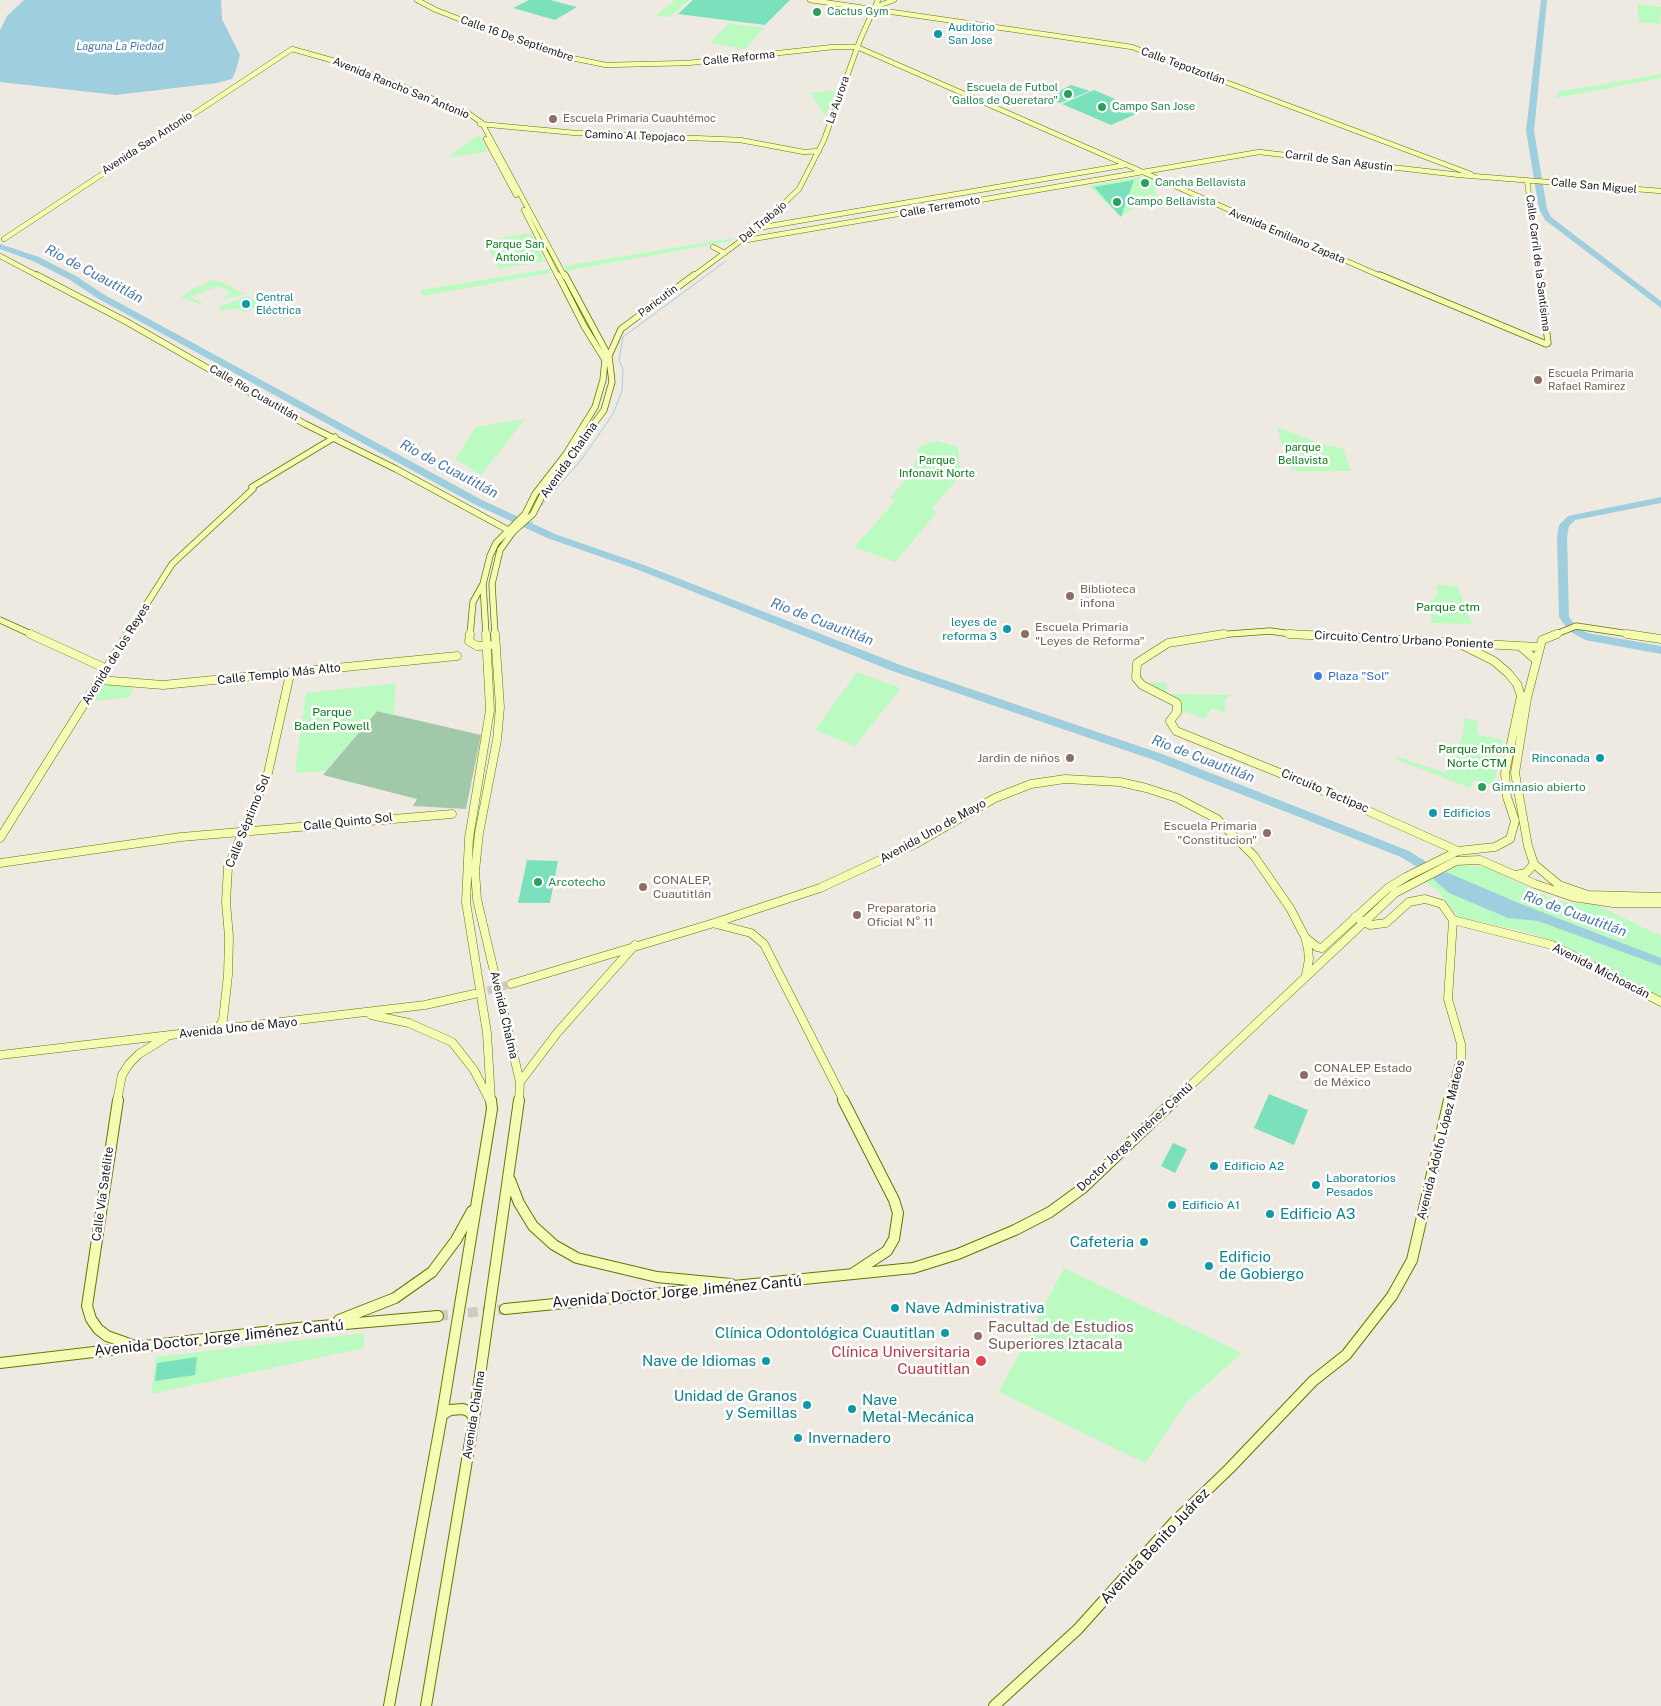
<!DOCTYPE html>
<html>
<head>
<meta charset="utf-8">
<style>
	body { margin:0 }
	canvas { display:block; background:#eeeae1 }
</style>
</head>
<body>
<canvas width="1661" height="1706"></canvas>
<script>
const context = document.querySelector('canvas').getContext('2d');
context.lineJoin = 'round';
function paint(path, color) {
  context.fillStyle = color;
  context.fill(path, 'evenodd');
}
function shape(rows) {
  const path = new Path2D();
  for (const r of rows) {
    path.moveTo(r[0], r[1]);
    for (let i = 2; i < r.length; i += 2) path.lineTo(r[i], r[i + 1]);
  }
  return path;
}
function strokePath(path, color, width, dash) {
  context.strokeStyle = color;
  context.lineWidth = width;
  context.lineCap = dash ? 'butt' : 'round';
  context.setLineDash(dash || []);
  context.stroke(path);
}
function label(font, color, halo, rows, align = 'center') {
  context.font = font + ' "Public Sans",sans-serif';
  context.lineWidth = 5;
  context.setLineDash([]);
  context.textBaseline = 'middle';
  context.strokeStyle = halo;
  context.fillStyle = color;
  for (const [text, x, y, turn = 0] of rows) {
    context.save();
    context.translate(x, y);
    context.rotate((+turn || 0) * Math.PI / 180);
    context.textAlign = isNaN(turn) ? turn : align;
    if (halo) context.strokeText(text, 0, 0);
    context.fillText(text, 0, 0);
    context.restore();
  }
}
const cemetery = shape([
	[377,711,481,735,466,809,413,806,417,799,323,775]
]);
const park = shape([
	[675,0,689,0,669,17,655,16],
	[1638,4,1661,7,1660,24,1638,22],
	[729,23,764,28,745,49,710,43],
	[1661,74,1661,78,1556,98,1557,92],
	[837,90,825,116,810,93],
	[479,134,488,151,448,158],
	[1144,176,1165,183,1154,191,1158,196,1154,197,1150,194,1121,217,1089,186],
	[531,233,545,261,499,269,485,241],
	[733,238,732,241,566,271,564,266],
	[549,269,550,273,422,296,420,290],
	[209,280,222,282,244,294,226,299,222,298,231,293,219,286,190,297,203,304,200,305,186,298,179,300,192,289,208,283],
	[247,296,259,303,250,310,242,312,241,308,220,311,219,307],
	[525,419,481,475,455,459,476,427],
	[1277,427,1317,442,1318,444,1343,448,1351,471,1297,471,1291,469,1288,464],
	[938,441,958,447,961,475,931,509,937,512,895,562,854,547,896,500,890,498,905,480,915,462,919,446],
	[1436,585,1457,586,1472,624,1432,623,1428,603,1438,594],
	[857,672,901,688,855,746,815,730],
	[101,682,133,688,130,697,88,702],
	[1166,682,1168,694,1231,695,1225,699,1226,714,1212,708,1205,719,1174,707,1170,702,1139,683],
	[396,683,394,715,377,711,326,771,295,773,306,693],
	[1464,718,1477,721,1477,734,1503,740,1494,785,1474,780,1470,788,1397,760,1398,757,1446,773,1451,754,1456,755,1464,730],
	[1460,865,1486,867,1557,901,1597,905,1661,936,1661,998,1554,941,1522,931,1458,917,1441,894,1425,881],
	[1064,1268,1242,1353,1187,1402,1145,1463,999,1392],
	[364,1333,364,1348,151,1394,156,1357]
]);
const pitch = shape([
	[529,0,550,0,577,7,555,20,513,8],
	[693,0,790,0,765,25,678,14],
	[1071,85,1090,91,1060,103,1047,97],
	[1094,90,1143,111,1111,125,1062,104],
	[1134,180,1121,217,1094,187],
	[527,860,558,861,550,903,518,903],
	[1269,1094,1308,1110,1294,1145,1254,1128],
	[1173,1143,1187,1149,1175,1173,1161,1166],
	[197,1357,195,1375,155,1381,157,1363]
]);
const water = shape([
	[24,0,221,0,222,19,240,55,236,70,232,79,217,83,116,95,0,82,0,30,7,16],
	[1446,872,1521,904,1661,958,1661,966,1538,921,1508,918,1449,893,1432,878]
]);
const stream = shape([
	[541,506,581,460,613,414,622,391,623,369,619,360,623,337,726,261],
	[529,525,533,521]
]);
const river = shape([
	[1541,0,1547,0,1534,131,1547,209,1551,217,1661,301,1661,308,1545,220,1539,209,1526,131,1541,0],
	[0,244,39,257,76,276,103,294,482,500,555,534,644,565,903,666,1162,754,1409,851,1441,871,1443,874,1441,877,1433,877,1401,857,1154,760,895,672,636,569,547,538,474,504,97,298,70,280,33,261,0,249,0,244],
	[1661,497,1661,503,1575,520,1569,526,1567,537,1569,617,1575,625,1574,627,1588,633,1661,646,1661,654,1585,640,1571,632,1571,628,1566,627,1559,617,1557,537,1559,525,1568,516,1661,497]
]);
const secondaryTunnelFar1 = shape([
	[476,994,511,984]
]);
const secondaryTunnel = shape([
	[438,1316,505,1309]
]);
const secondaryFar3 = shape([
	[417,0,436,10,519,42,557,55,606,65,688,63,833,47,857,47,1383,277],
	[810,0,1132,47,1471,174],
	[875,7,894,0],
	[480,124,576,133,740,140,804,152,819,151],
	[486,139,516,195],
	[1527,180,1540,277],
	[524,210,558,277],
	[758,228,1126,165],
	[4,239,292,49,349,65,468,113,482,123,565,277],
	[741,241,1259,152,1460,175,1661,191],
	[713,247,725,253],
	[0,256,40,277],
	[692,277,758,228,799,189,824,140,860,40,878,0]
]);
const secondaryFar2 = shape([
	[37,275,127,322,305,424,396,469,508,530],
	[558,275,584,326,605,360],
	[1380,275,1546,344,1548,343,1540,275],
	[608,358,621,329,694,275],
	[252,487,335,437],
	[0,620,33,635],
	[127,635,172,564,253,489],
	[470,635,473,602,483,584],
	[486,635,483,584,490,556,496,543,525,514,535,494,566,454,595,407,603,380,605,360],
	[495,635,492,584,500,550,513,532,533,514,545,490,604,410,612,382,609,357,565,275],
	[1216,635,1270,631,1299,635],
	[1554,635,1576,626,1636,635]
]);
const secondaryFar1 = shape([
	[30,634,107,669],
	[470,634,469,641,477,646,490,645],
	[486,634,490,710,469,838,466,902,487,1033,491,1101],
	[495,634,500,707,497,740,479,833,475,871,477,899,520,1082,519,1101],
	[1224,634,1168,643,1137,663,1136,678,1142,685,1177,703,1177,712,1170,721,1176,731,1312,786,1458,851],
	[1289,634,1539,647],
	[1557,634,1542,640,1527,698,1515,773,1528,846,1534,864,1559,885,1588,895,1661,897],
	[1627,634,1661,639],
	[1520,646,1536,660],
	[100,680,163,685,457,656],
	[0,838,128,634],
	[0,863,181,837,452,814],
	[1516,875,1526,873,1534,864],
	[1355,917,1370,925,1386,923,1409,902,1425,899,1442,904,1453,920,1448,999,1461,1044,1461,1058,1449,1101],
	[1453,920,1552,945,1661,1002],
	[716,924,751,933,764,944,844,1101],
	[1306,938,1317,947,1322,948,1388,888,1406,877,1458,851,1495,847,1510,839,1515,821,1507,797,1505,773,1521,696,1517,684,1508,673,1494,661,1462,645],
	[511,984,714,923,820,888,915,844,995,798,1031,784,1065,779,1120,782,1146,788,1177,798,1217,819,1254,856,1290,908,1305,937,1308,949,1309,959,1306,975],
	[371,1015,409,1023,452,1042,474,1070,490,1101],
	[218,1029,223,1020,228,975,229,937,226,902,228,867,268,773,290,674],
	[0,1055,425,1005,474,994],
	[520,1082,557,1033,635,945],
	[117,1101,122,1075,129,1064,139,1054,165,1038],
	[1174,1101,1395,893,1456,861,1480,860,1535,884,1573,897,1613,903,1661,903]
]);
const secondary = shape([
	[118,1100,87,1306,91,1319,98,1329,107,1336,135,1346],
	[843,1100,894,1200,898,1213,894,1239,887,1251,855,1272],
	[510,1180,519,1203,533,1226,554,1245,577,1258,657,1277,731,1284],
	[505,1309,913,1268,958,1254,1015,1230,1050,1212,1083,1188,1175,1100],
	[339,1320,395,1298,432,1272,456,1240,472,1211],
	[0,1363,298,1328,438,1316],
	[442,1415,450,1410,463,1409,470,1412,474,1418],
	[389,1706,442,1415,492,1109,491,1100],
	[426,1706,474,1418,519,1100],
	[994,1706,1078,1629,1175,1521,1229,1469,1313,1381,1346,1355,1392,1296,1412,1260,1449,1100]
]);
const markers = [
	[817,12,5,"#2e9e5b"],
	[938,34,5,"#0f9aa8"],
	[1068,94,5,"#2e9e5b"],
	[1102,107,5,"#2e9e5b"],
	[553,119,5,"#8d6e63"],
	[1145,183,5,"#2e9e5b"],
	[1117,202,5,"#2e9e5b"],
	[246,304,5,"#0f9aa8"],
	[1538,380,5,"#8d6e63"],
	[1070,596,5,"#8d6e63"],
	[1007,629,5,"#0f9aa8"],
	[1025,634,5,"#8d6e63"],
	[1318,676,5,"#3f7fe0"],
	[1070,758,5,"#8d6e63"],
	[1600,758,5,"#0f9aa8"],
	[1482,787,5,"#2e9e5b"],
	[1433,813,5,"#0f9aa8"],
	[1267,833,5,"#8d6e63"],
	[538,882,5,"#2e9e5b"],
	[643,887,5,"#8d6e63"],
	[857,915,5,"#8d6e63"],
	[1304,1075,5,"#8d6e63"],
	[1214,1166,5,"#0f9aa8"],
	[1316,1185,5,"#0f9aa8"],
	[1172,1205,5,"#0f9aa8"],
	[1270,1214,5,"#0f9aa8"],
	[1144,1242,5,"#0f9aa8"],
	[1209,1266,5,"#0f9aa8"],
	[895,1308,5,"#0f9aa8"],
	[945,1333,5,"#0f9aa8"],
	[978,1336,5,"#8d6e63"],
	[766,1361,5,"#0f9aa8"],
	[981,1361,6,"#e0444e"],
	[807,1405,5,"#0f9aa8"],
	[852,1409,5,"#0f9aa8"],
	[798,1438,5,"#0f9aa8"]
];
const farLeisurenames = [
	["Cactus Gym",827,12],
	["Escuela de Futbol",1058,88,"right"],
	["'Gallos de Queretaro\"",1058,101,"right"],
	["Campo San Jose",1112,107],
	["Cancha Bellavista",1155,183],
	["Campo Bellavista",1127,202]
];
const farCulturenames = [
	["Auditorio",948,28],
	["San Jose",948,41],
	["Central",256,298],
	["Eléctrica",256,311]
];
const farStreetnames = [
	["Calle 16 De Septiembre",517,39,19],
	["Calle Reforma",739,58,-6],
	["Calle Tepotzotlán",1183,66,20],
	["Avenida Rancho San Antonio",401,88,22],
	["La Aurora",838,100,-71],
	["Camino Al Tepojaco",635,136,2],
	["Avenida San Antonio",147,143,-33],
	["Carril de San Agustin",1339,161,7],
	["Calle San Miguel",1594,186,5],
	["Calle Terremoto",940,207,-10],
	["Del Trabajo",763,222,-40],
	["Avenida Emiliano Zapata",1287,236,23],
	["Calle Carril de la Santísima",1538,263,83],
	["Paricutin",658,301,-37],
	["Calle Río Cuautitlán",254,393,30]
];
const farWaternames = [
	["Laguna La Piedad",120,47]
];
const farEducationnames = [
	["Escuela Primaria Cuauhtémoc",563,119],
	["Escuela Primaria",1548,374],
	["Rafael Ramirez",1548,387]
];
const farParknames = [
	["Parque San",515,245],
	["Antonio",515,258],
	["parque",1303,448],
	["Bellavista",1303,461],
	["Parque",937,461],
	["Infonavit Norte",937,474]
];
const streetNames = [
	["Avenida Chalma",569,460,-55],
	["Circuito Centro Urbano Poniente",1404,640,3],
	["Avenida de los Reyes",116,654,-58],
	["Calle Templo Más Alto",279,674,-6],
	["Circuito Tectipac",1325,791,23],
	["Calle Séptimo Sol",248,821,-68],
	["Calle Quinto Sol",348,822,-6],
	["Avenida Uno de Mayo",933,831,-29],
	["Avenida Michoacán",1601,971,27],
	["Avenida Chalma",504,1015,77],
	["Avenida Uno de Mayo",238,1028,-6],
	["Doctor Jorge Jiménez Cantú",1135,1137,-43],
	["Avenida Adolfo López Mateos",1441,1140,-76],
	["Calle Vía Satélite",103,1194,-82],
	["Avenida Chalma",474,1415,-81]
];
const educationNames = [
	["Biblioteca",1080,589],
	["infona",1080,603],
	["Escuela Primaria",1035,627],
	["\"Leyes de Reforma\"",1035,641],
	["Jardin de niños",1060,758,"right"],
	["Escuela Primaria",1257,826,"right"],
	["\"Constitucion\"",1257,840,"right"],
	["CONALEP,",653,880],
	["Cuautitlán",653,894],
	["Preparatoria",867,908],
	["Oficial N° 11",867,922],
	["CONALEP Estado",1314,1068],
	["de México",1314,1082]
];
const parkNames = [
	["Parque ctm",1448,607],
	["Parque",332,712],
	["Baden Powell",332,726],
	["Parque Infona",1477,749],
	["Norte CTM",1477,763]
];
const cultureNames = [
	["leyes de",997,622,"right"],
	["reforma 3",997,636,"right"],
	["Rinconada",1590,758,"right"],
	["Edificios",1443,813],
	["Edificio A2",1224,1166],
	["Laboratorios",1326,1178],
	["Pesados",1326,1192],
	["Edificio A1",1182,1205]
];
const shopNames = [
	["Plaza \"Sol\"",1328,676]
];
const leisureNames = [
	["Gimnasio abierto",1492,787],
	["Arcotecho",548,882]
];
const waterNames = [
	["Rio de Cuautitlán",94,274,28],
	["Rio de Cuautitlán",449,469,28],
	["Rio de Cuautitlán",822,622,21],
	["Rio de Cuautitlán",1203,759,21],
	["Rio de Cuautitlán",1575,914,20]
];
const nearCulturenames = [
	["Edificio A3",1280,1214],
	["Cafeteria",1134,1242,"right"],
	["Edificio",1219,1257],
	["de Gobiergo",1219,1274],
	["Nave Administrativa",905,1308],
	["Clínica Odontológica Cuautitlan",935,1333,"right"],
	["Nave de Idiomas",756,1361,"right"],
	["Unidad de Granos",797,1396,"right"],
	["y Semillas",797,1413,"right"],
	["Nave",862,1400],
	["Metal-Mecánica",862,1417],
	["Invernadero",808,1438]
];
const nearStreetnames = [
	["Avenida Doctor Jorge Jiménez Cantú",677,1292,-5],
	["Avenida Doctor Jorge Jiménez Cantú",219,1338,-6],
	["Avenida Benito Juárez",1155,1546,-47]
];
const nearEducationnames = [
	["Facultad de Estudios",988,1327],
	["Superiores Iztacala",988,1344]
];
const nearHealthnames = [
	["Clínica Universitaria",970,1352],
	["Cuautitlan",970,1369]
];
paint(cemetery, '#a1c8a8');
paint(park, '#bbfbc2');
paint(pitch, '#7be1bd');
paint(water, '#9fcede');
strokePath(stream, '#9fcede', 1);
paint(river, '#9fcede');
strokePath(secondaryTunnelFar1, '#cecbc3', 8, [8, 4]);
strokePath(secondaryTunnel, '#cecbc3', 10, [10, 5]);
strokePath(secondaryFar3, '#657501', 5.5);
strokePath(secondaryFar2, '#657501', 7);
strokePath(secondaryFar1, '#657501', 9);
strokePath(secondary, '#657501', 12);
strokePath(secondaryFar3, '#f5fbb2', 4.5);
strokePath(secondaryFar2, '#f5fbb2', 5.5);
strokePath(secondaryFar1, '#f5fbb2', 8);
strokePath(secondary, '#f5fbb2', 10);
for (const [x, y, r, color] of markers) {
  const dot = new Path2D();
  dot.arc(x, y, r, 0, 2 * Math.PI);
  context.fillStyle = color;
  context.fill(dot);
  strokePath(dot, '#fff', 2);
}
label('11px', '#27864d', '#fff', farLeisurenames, 'left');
label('11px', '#0d838f', '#fff', farCulturenames, 'left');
label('11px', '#1c1c1c', '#fff', farStreetnames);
label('italic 11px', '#4677ae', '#fff', farWaternames);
label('11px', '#785e54', '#fff', farEducationnames, 'left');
label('11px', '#077d15', '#fff', farParknames);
label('12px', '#1c1c1c', '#fff', streetNames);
label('12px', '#785e54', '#fff', educationNames, 'left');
label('12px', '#077d15', '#fff', parkNames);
label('12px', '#0d838f', '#fff', cultureNames, 'left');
label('12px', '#366cbe', '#fff', shopNames, 'left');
label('12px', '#27864d', '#fff', leisureNames, 'left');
label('italic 14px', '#4677ae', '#fff', waterNames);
label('15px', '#0d838f', '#fff', nearCulturenames, 'left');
label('15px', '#1c1c1c', '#fff', nearStreetnames);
label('15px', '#785e54', '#fff', nearEducationnames, 'left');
label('15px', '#be3a42', '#fff', nearHealthnames, 'right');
</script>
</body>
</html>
